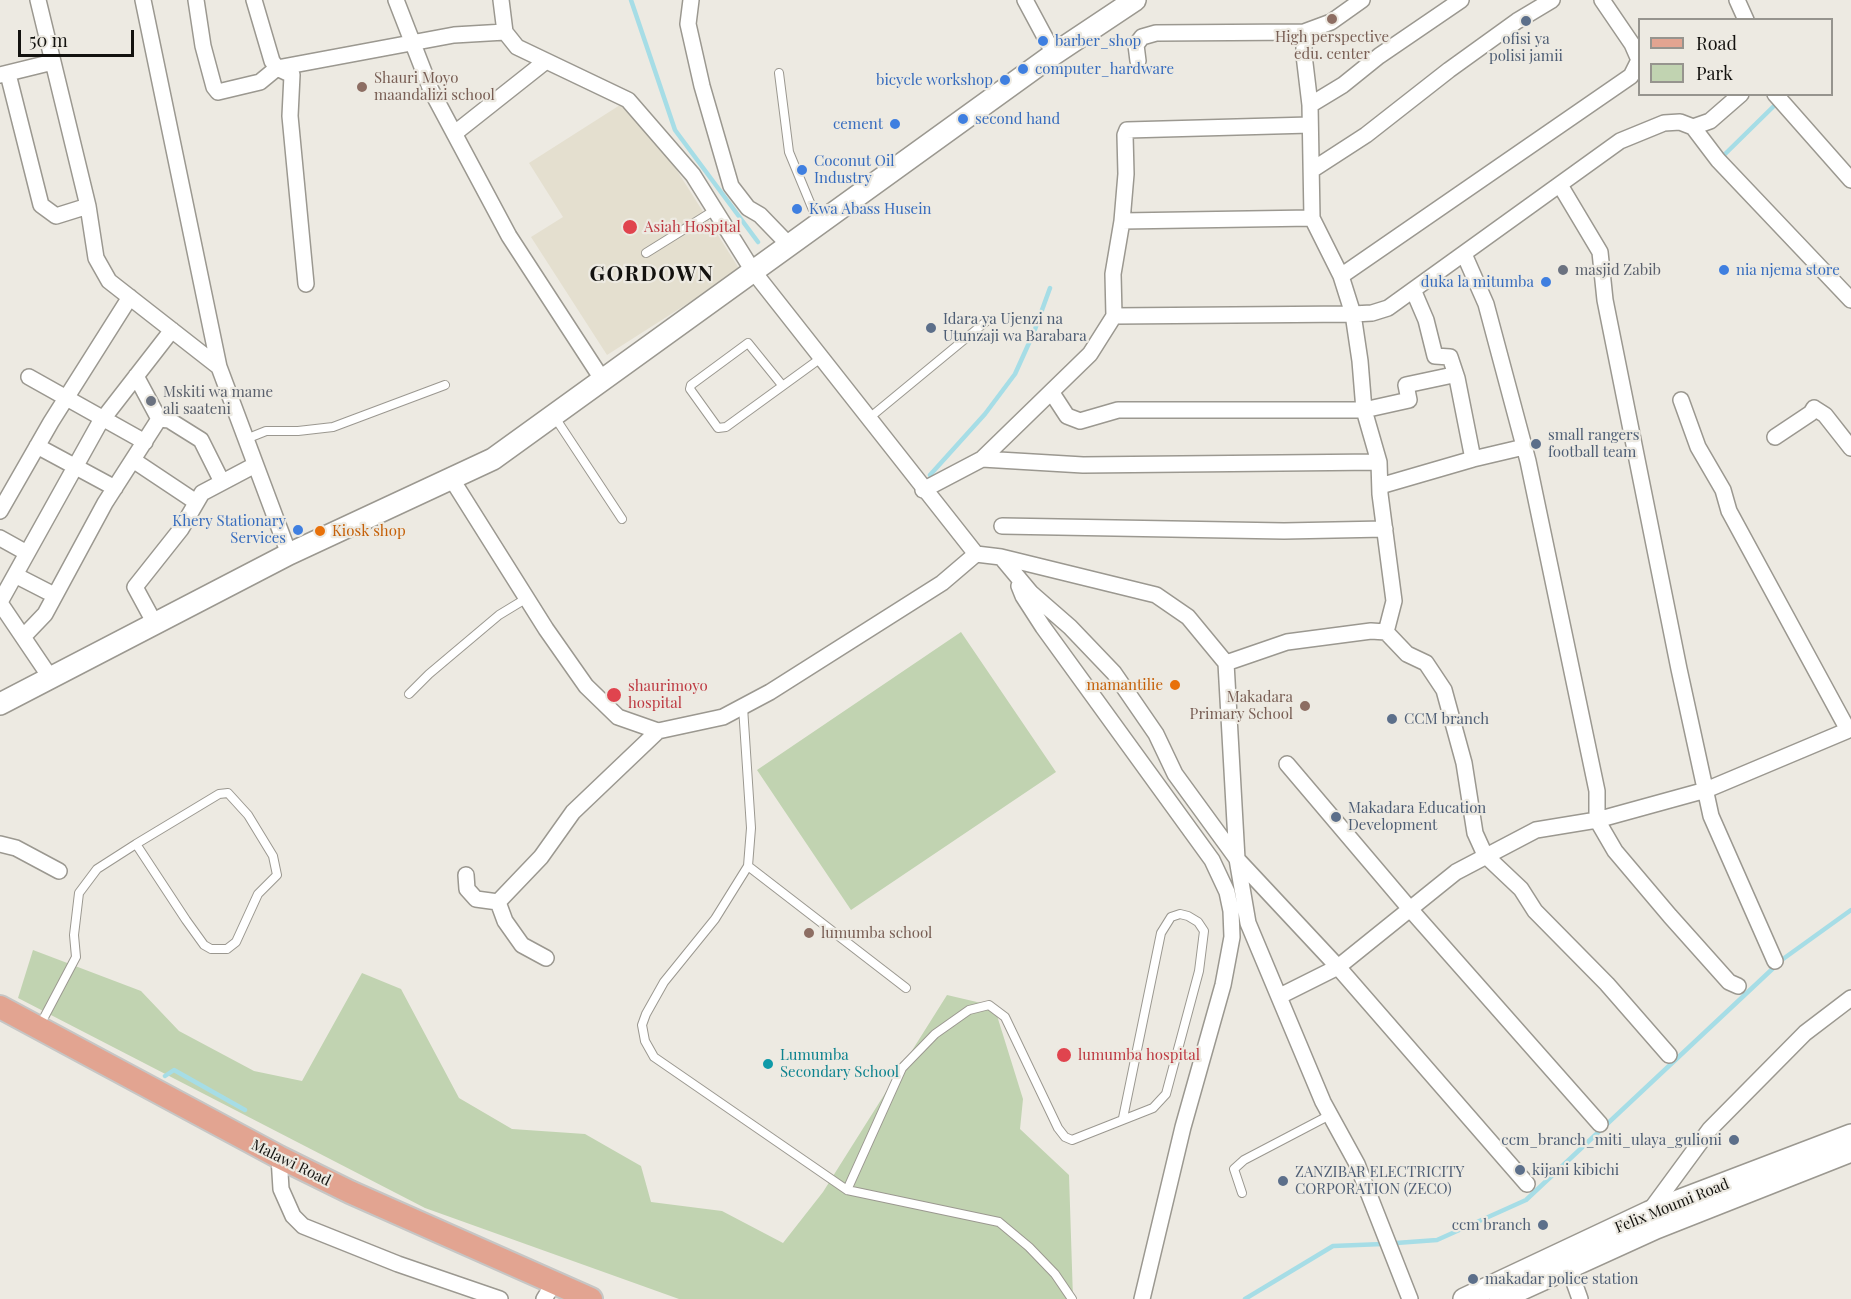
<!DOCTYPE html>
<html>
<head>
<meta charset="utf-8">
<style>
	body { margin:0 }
	#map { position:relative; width:1851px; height:1299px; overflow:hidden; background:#edeae2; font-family:"Playfair Display",serif }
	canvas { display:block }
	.legend { position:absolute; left:1638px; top:18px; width:195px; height:78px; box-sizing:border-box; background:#edeae2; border:2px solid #96948e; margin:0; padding:8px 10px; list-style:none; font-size:18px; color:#13120f }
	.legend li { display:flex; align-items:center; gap:12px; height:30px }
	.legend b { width:30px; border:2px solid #96948e }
	.scale { position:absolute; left:18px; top:30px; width:116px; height:27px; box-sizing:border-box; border:3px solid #13120f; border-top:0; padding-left:8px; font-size:18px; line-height:21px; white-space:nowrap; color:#13120f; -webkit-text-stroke:4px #edeae2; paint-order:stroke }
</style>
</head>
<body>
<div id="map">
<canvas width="1851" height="1299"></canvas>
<ul class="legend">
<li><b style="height:8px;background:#e2a491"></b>Road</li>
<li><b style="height:16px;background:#c1d3b1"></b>Park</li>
</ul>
<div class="scale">50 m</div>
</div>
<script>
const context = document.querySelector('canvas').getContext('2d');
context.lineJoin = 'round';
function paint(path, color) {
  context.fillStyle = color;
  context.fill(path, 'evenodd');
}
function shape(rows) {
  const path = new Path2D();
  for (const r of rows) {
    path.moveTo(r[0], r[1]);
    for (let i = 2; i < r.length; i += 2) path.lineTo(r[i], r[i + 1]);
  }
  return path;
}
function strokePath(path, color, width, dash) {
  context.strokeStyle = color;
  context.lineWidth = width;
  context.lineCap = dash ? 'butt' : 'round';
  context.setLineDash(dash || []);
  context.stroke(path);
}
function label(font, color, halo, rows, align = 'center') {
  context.font = font + ' "Playfair Display",serif';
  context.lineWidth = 4.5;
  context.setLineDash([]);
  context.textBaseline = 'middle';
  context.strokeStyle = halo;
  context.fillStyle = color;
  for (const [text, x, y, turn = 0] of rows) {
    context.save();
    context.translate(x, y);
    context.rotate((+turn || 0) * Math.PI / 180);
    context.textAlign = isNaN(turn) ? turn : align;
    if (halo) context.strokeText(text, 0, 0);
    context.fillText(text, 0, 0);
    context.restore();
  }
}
const built = shape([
	[631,98,740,270,607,355,531,237,563,217,529,163]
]);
const green = shape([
	[961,632,1056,772,851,910,757,770],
	[33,950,141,991,179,1031,254,1071,302,1081,362,973,401,989,459,1098,512,1129,585,1134,641,1166,651,1202,722,1211,783,1243,823,1192,947,995,994,1006,1023,1099,1020,1129,1069,1175,1073,1299,679,1299,425,1208,18,998]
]);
const stream = shape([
	[631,0,675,130,758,242],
	[1723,156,1778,102],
	[930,475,985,414,1015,374,1034,332,1050,288],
	[165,1076,174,1070,245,1110],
	[1396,1243,1437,1240,1526,1200,1783,959,1851,910],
	[1245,1299,1333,1246,1383,1244]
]);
const lane = shape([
	[779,73,789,152,818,222],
	[646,253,715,210],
	[782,385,748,343,691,385,690,389,718,428,726,427,821,358],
	[554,416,622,519],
	[868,419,988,320],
	[246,439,266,431,298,431,333,427,445,385],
	[409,694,429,674,499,615,527,598],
	[743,707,751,828,748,866,715,919,664,982,646,1014,642,1025,645,1041,654,1057,847,1190,999,1222,1029,1247,1055,1274,1072,1299],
	[748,866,906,988],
	[39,1027,76,957,74,935,79,893,97,869,136,844,219,794,228,793,248,815,273,856,277,875,258,894,236,942,227,949,211,949,204,945,186,920,136,844],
	[847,1190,902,1068,935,1034,969,1010,989,1005,1005,1017,1058,1128,1065,1137,1072,1140,1153,1108,1166,1094,1199,971,1204,931,1198,922,1188,916,1180,914,1171,917,1161,933,1123,1118],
	[1242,1193,1234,1169,1244,1160,1330,1115]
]);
const street = shape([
	[38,0,88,206,96,258,109,281,219,367,289,554],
	[143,0,219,367],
	[196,0,203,46,214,87,218,92,260,82,277,68,454,35,505,32],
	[254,0,272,61,277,68,292,75,290,116,306,284],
	[396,0,431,90,509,236,602,379],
	[501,0,505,32,517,47,628,100,693,175,753,271,976,554,1001,557,1156,595,1188,617,1226,663,1237,859,1248,923,1323,1102,1357,1164,1410,1299],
	[691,0,688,24,702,86,731,186,748,208,760,215,789,245],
	[1025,0,1054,54],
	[1737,0,1746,20],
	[1304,32,1304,55,1310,105,1312,218,1341,276,1353,314,1360,361,1364,410,1379,462,1380,494,1394,601,1386,632],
	[1138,61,1136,45,1142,37,1156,33,1304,32,1331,22,1362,0],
	[8,74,41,205,56,216,88,206],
	[0,75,53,62],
	[1775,94,1851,180],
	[1310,105,1343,85,1379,56,1461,0],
	[1693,127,1718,160,1851,300],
	[455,133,546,61],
	[1312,170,1366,135,1449,70,1517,21,1552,0],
	[1560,185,1600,252,1605,300,1679,669,1711,816,1775,961],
	[1122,221,1312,218],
	[1464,254,1486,304,1528,461,1597,791,1597,820,1615,851,1670,916,1729,982,1738,986],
	[1341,276,1631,76,1639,60,1632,44,1602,0],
	[1414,292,1426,320,1435,356,1450,357,1457,378,1473,459,1524,447],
	[1114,316,1353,314,1372,313,1388,308,1620,141,1664,123,1680,122,1693,127,1710,121,1741,94],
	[136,376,159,419],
	[29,377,145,442],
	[1052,393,1067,416,1080,421,1118,410,1364,410,1409,400,1406,385,1453,375,1457,378],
	[1681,400,1698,447,1723,490,1729,511,1848,730],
	[1775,437,1811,413,1814,408,1825,415,1851,448],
	[37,446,115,488],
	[982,459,1083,465,1379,462],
	[133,460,196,502],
	[451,478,546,629,586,686,618,717,658,731],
	[1380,486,1473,459],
	[923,490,982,459,1090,354,1114,316,1113,274,1122,221,1126,174,1125,135,1127,130,1310,125],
	[0,511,51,422,130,297],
	[1002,526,1284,531,1385,529],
	[0,538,27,553],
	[1001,557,1031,593,1070,627,1114,673,1156,734,1175,774,1237,859,1338,967,1527,1184],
	[15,575,54,595],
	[1019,586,1023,596,1043,627,1212,860,1227,892,1231,911,1232,937,1223,985,1183,1127,1142,1299],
	[0,602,99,424,172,330],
	[0,603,50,677],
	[154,622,135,587,181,529,202,493,255,465],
	[23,637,45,614,105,503,159,419,169,420,201,440,222,482],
	[1226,663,1287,642,1371,631,1386,632,1407,654,1426,663,1444,690,1464,763,1475,833,1485,855,1521,889,1535,911,1607,984,1669,1055],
	[1287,764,1410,909,1600,1124],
	[0,844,16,848,59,871],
	[466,875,467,889,476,899,498,902,541,857,573,812,658,731,723,717,770,692,942,583,976,554],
	[498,902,505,921,522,945,546,958],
	[1280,996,1338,967,1456,872,1536,830,1597,820,1706,790,1851,729],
	[279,1157,281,1189,293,1216,303,1226,398,1264,500,1299],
	[1649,1212,1710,1129,1805,1033,1851,998],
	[1569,1268,1580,1299],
	[544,1299,554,1283]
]);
const secondary = shape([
	[0,704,289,554,493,459,1054,54,1135,0],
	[1464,1299,1649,1212,1851,1135],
	[1500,1299,1656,1228,1851,1151]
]);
const primary = shape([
	[0,1007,279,1157,350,1192,591,1299]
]);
const markers = [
	[1332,19,6,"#8d6e63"],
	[1526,21,6,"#5c6f8a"],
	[1043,41,6,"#3f7fe0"],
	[1023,69,6,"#3f7fe0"],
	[1005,80,6,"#3f7fe0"],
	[362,87,6,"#8d6e63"],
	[963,119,6,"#3f7fe0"],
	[895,124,6,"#3f7fe0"],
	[802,170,6,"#3f7fe0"],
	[797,209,6,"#3f7fe0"],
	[630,227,8,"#e0444e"],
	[1563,270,6,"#6b7280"],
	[1724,270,6,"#3f7fe0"],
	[1546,282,6,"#3f7fe0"],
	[931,328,6,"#5c6f8a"],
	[151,401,6,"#6b7280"],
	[1536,444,6,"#5c6f8a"],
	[298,530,6,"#3f7fe0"],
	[320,531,6,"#e8710a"],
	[1175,685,6,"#e8710a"],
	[614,695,8,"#e0444e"],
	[1305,706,6,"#8d6e63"],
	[1392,719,6,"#5c6f8a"],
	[1336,817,6,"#5c6f8a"],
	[809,933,6,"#8d6e63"],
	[1064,1055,8,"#e0444e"],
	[768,1064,6,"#0f9aa8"],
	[1734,1140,6,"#5c6f8a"],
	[1520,1170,6,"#5c6f8a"],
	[1283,1181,6,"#5c6f8a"],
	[1543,1225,6,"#5c6f8a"],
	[1473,1279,6,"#5c6f8a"]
];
const educationNames = [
	["High perspective",1332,37,"center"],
	["edu. center",1332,54,"center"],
	["Shauri Moyo",374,78],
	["maandalizi school",374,95],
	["Makadara",1293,697,"right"],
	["Primary School",1293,714,"right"],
	["lumumba school",821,933]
];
const serviceNames = [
	["ofisi ya",1526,39,"center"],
	["polisi jamii",1526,56,"center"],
	["Idara ya Ujenzi na",943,319],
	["Utunzaji wa Barabara",943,336],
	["small rangers",1548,435],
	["football team",1548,452],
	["CCM branch",1404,719],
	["Makadara Education",1348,808],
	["Development",1348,825],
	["ccm_branch_miti_ulaya_gulioni",1722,1140,"right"],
	["kijani kibichi",1532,1170],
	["ZANZIBAR ELECTRICITY",1295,1172],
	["CORPORATION (ZECO)",1295,1189],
	["ccm branch",1531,1225,"right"],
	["makadar police station",1485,1279]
];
const shopNames = [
	["barber_shop",1055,41],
	["computer_hardware",1035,69],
	["bicycle workshop",993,80,"right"],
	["second hand",975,119],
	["cement",883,124,"right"],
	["Coconut Oil",814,161],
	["Industry",814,178],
	["Kwa Abass Husein",809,209],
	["nia njema store",1736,270],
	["duka la mitumba",1534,282,"right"],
	["Khery Stationary",286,521,"right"],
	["Services",286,538,"right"]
];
const healthNames = [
	["Asiah Hospital",644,227],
	["shaurimoyo",628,686],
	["hospital",628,703],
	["lumumba hospital",1078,1055]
];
const worshipNames = [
	["masjid Zabib",1575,270],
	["Mskiti wa mame",163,392],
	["ali saateni",163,409]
];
const foodNames = [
	["Kiosk shop",332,531],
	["mamantilie",1163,685,"right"]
];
const cultureNames = [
	["Lumumba",780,1055],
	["Secondary School",780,1072]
];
const streetNames = [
	["Malawi Road",291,1163,26],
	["Felix Moumi Road",1672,1206,-22]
];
const districtNames = [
	["GORDOWN",652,274]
];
paint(built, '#e4dfcf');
paint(green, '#c1d3b1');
strokePath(stream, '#a6dde6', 4.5);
strokePath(lane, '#9b9890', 10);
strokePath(street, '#9b9890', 18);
strokePath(secondary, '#9b9890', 24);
strokePath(primary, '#c6c6c5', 26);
strokePath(lane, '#fff', 8);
strokePath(street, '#fff', 15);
strokePath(secondary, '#fff', 21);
strokePath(primary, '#e2a491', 22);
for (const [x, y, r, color] of markers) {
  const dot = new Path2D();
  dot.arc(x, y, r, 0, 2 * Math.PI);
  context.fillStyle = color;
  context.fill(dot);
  strokePath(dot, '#edeae2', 2);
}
label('15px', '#785e54', '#edeae2', educationNames, 'left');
label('15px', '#4e5e75', '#edeae2', serviceNames, 'left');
label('15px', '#366cbe', '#edeae2', shopNames, 'left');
label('15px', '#be3a42', '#edeae2', healthNames, 'left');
label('15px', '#5b616d', '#edeae2', worshipNames, 'left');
label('15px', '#c56008', '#edeae2', foodNames, 'left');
label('15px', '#0d838f', '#edeae2', cultureNames, 'left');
label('15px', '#13120f', '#edeae2', streetNames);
context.letterSpacing = '1.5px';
label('bold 21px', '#13120f', '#edeae2', districtNames);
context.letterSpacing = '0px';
</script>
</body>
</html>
